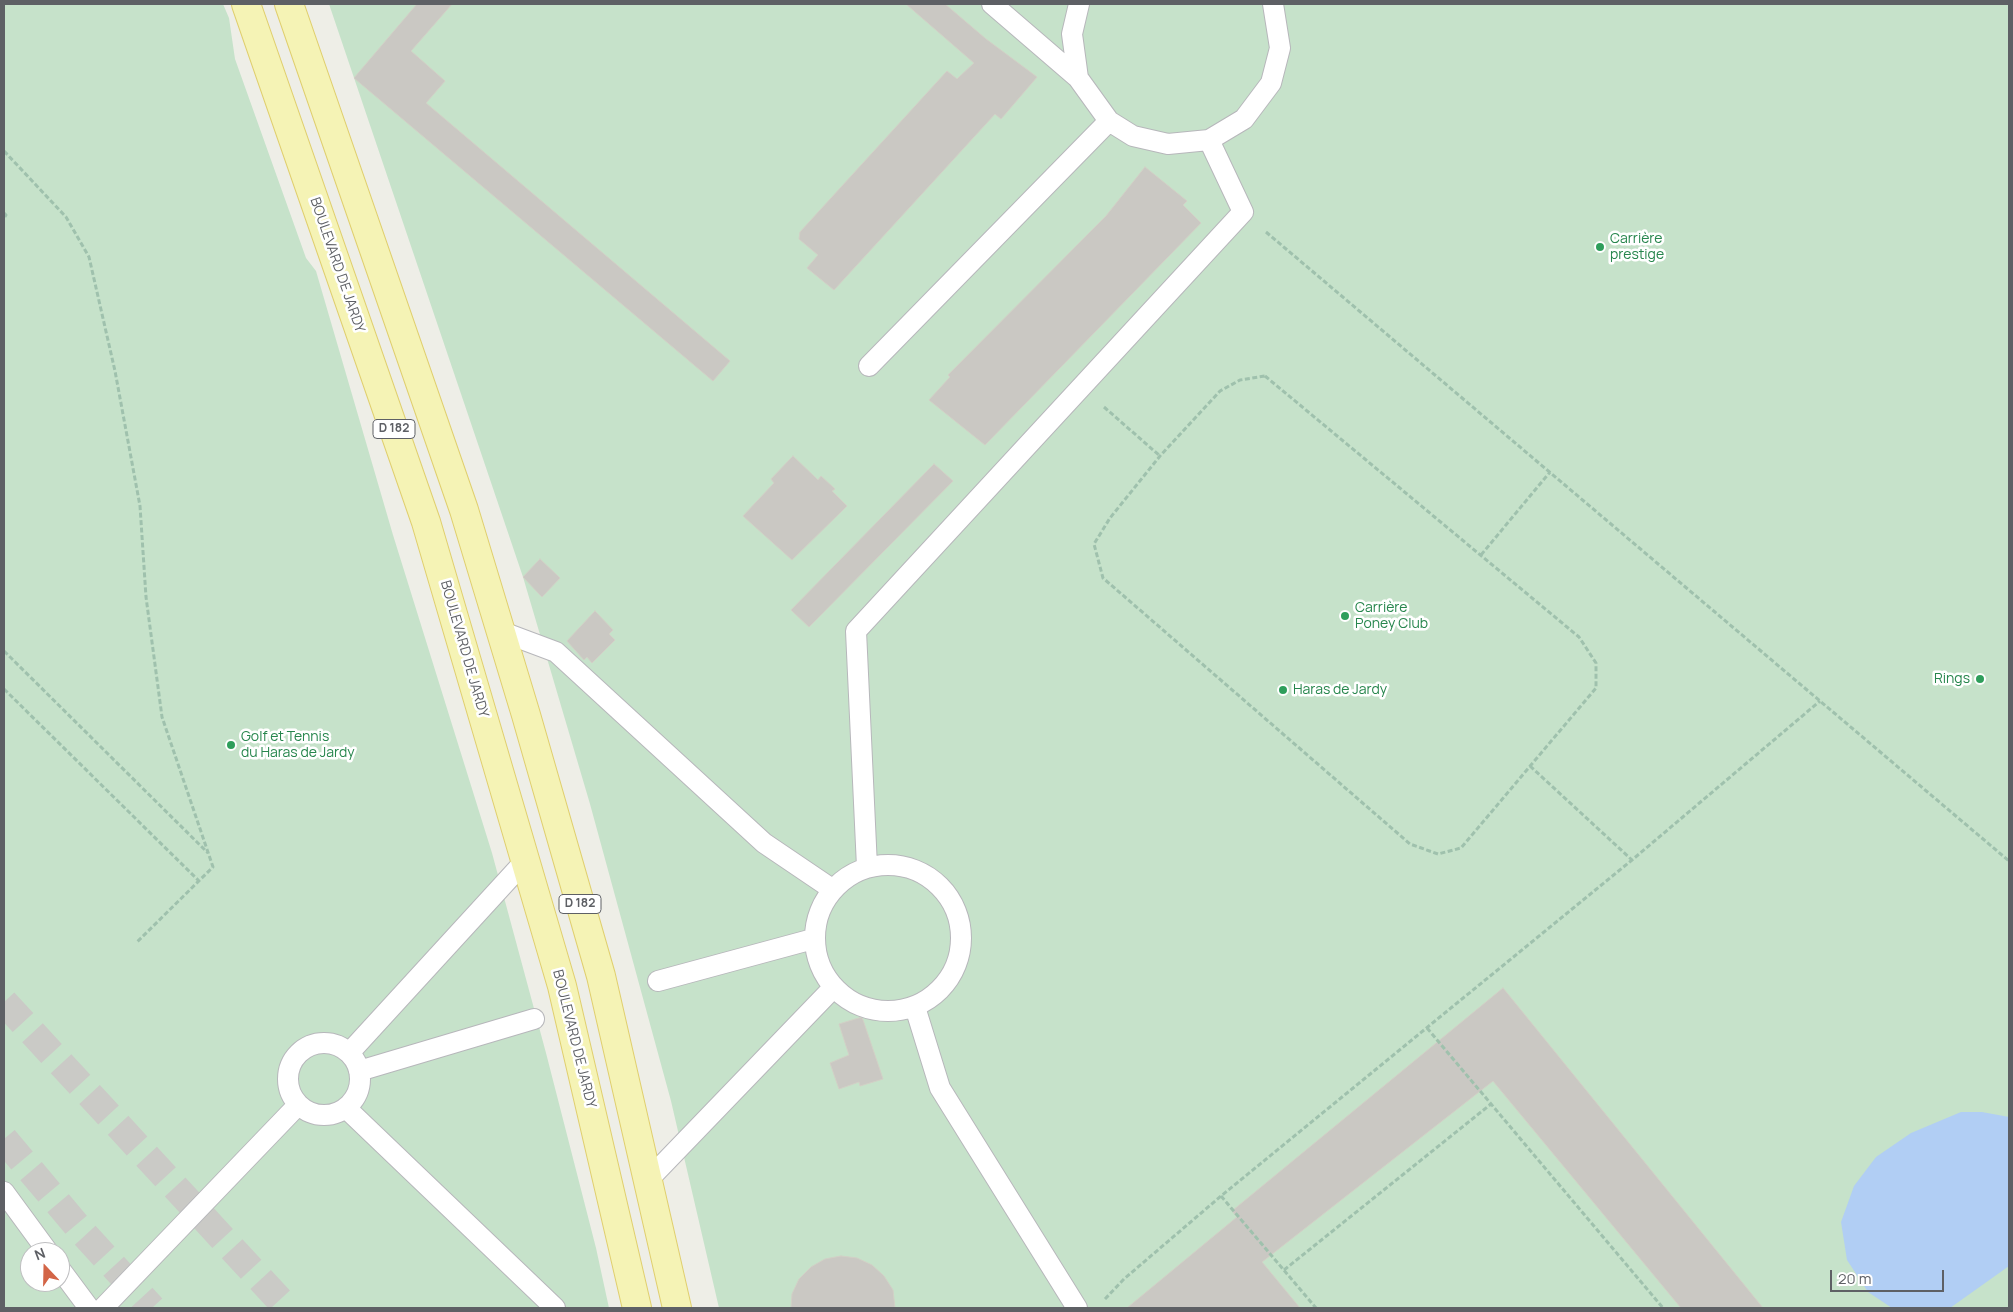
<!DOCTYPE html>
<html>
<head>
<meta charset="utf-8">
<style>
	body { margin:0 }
	#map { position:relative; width:2013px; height:1312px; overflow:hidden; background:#eeeee7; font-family:Manrope,sans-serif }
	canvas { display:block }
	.frame { position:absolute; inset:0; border:5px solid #5e6065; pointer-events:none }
	.north { position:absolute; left:20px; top:1242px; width:50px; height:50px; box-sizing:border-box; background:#fff; border:1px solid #bfbfc1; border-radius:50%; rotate:339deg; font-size:14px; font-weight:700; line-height:20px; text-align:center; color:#5e6065 }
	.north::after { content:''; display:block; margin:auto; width:18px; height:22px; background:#d36547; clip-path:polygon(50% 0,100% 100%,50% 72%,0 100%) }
	.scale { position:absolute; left:1830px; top:1270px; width:114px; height:22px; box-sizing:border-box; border:2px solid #5e6065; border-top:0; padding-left:6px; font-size:15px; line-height:18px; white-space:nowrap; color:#5e6065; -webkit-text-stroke:4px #fff; paint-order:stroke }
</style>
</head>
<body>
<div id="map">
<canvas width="2013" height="1312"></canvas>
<div class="frame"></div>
<div class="north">N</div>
<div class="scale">20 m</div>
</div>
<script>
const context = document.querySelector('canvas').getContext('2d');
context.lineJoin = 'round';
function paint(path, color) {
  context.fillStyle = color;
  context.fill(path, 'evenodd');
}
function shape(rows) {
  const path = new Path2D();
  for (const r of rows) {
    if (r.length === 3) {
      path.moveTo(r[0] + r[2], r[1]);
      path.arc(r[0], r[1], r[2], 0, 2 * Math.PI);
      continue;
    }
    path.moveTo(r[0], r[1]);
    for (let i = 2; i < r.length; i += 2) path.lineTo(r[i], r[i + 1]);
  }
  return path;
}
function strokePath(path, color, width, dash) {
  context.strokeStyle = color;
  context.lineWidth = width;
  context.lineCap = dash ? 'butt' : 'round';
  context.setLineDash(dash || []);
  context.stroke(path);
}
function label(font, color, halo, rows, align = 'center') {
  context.font = font + ' Manrope,sans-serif';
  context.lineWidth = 5;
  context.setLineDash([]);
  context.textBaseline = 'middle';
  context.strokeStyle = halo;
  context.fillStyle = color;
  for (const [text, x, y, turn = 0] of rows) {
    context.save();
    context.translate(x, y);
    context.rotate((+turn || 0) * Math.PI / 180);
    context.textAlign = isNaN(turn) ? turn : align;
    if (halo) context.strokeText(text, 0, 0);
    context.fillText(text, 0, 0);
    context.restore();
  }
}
const green = shape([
	[4,4,223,4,229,18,235,59,306,258,316,271,393,535,492,853,546,1053,596,1248,609,1308,4,1308],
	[30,1252,60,1252,60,1282,30,1282],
	[329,4,2009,4,2009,1308,719,1308,671,1101,590,804,523,577]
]);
const water = shape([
	[1961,1112,1982,1112,2009,1117,2009,1266,1950,1308,1892,1308,1868,1292,1847,1260,1841,1222,1854,1186,1876,1157,1911,1133]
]);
const building = shape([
	[417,4,452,4,411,51,445,81,426,103,730,361,713,381,354,78,417,4],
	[906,4,945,4,986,39,1037,77,1001,119,995,114,834,290,807,268,818,255,799,239,800,232,947,71,957,79,974,63,906,4],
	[1145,167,1187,201,1183,205,1201,223,985,445,929,400,950,377,948,375,1106,216,1145,167],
	[793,456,818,480,821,476,835,489,832,491,847,506,792,560,743,516,774,483,771,479,793,456],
	[934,464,953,481,809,627,791,610,934,464],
	[540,559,560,578,542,597,523,577,540,559],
	[595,611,613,630,609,634,615,640,592,663,587,657,584,660,567,641,595,611],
	[1503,988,1763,1308,1681,1308,1493,1081,1262,1262,1300,1308,1127,1308,1237,1217,1232,1211,1503,988],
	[862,1017,883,1079,860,1086,859,1082,839,1089,830,1063,849,1055,839,1024,862,1017],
	[841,1256,857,1258,872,1265,884,1276,893,1290,895,1308,791,1308,792,1294,799,1279,811,1267,825,1259,841,1256]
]);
const highwayTunnel = shape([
	[4,1002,287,1308],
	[4,1139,84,1234,152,1308]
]);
const path = shape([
	[4,151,66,217,89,257,115,371,140,506,146,597,162,717,213,867,136,943],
	[4,213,6,215,4,218],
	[1266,232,2009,861],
	[1265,376,1579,637,1596,663,1596,688,1461,848,1438,854,1410,844,1103,578,1094,544,1110,518,1160,456,1220,391,1240,380,1265,376],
	[1104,407,1160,456],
	[1481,555,1550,472],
	[4,651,208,853],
	[4,689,199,881],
	[1530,766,1632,860],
	[1427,1028,1663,1308],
	[1221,1196,1316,1308],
	[1284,1270,1491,1104],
	[1105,1299,1124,1279,1221,1196,1632,860,1820,701]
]);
const lane = shape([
	[992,4,1078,78,1109,121,1133,136,1168,144,1209,140,1244,119,1271,83,1280,48,1273,4],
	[1078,78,1072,34,1079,4],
	[869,366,1109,121],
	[500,631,556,652,764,843,832,889],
	[888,938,73],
	[867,867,856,631,1243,212,1209,140],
	[658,981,813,939],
	[915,1007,940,1088,1077,1308],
	[324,1079,36],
	[350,1052,525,861],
	[359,1071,534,1019],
	[346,1108,555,1308],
	[648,1180,833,988],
	[4,1192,48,1252],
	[60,1269,89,1308],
	[103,1308,298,1105]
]);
const primary = shape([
	[246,4,426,522,562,986,637,1308],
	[289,4,464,510,526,715,601,976,677,1308]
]);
const markers = [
	[1600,247,5,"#2e9e5b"],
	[1345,616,5,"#2e9e5b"],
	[1980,679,5,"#2e9e5b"],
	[1283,690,5,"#2e9e5b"],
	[231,745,5,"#2e9e5b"]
];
const shields = [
	[394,429,42],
	[580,904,42]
];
const shieldNames = [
	["D 182",394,429],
	["D 182",580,904]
];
const leisureNames = [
	["Carrière",1610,239],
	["prestige",1610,255],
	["Carrière",1355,608],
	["Poney Club",1355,624],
	["Rings",1970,679,"right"],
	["Haras de Jardy",1293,690],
	["Golf et Tennis",241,737],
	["du Haras de Jardy",241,753]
];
const streetNames = [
	["BOULEVARD DE JARDY",337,265,71],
	["BOULEVARD DE JARDY",464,649,74],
	["BOULEVARD DE JARDY",574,1039,76]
];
paint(green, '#c6e2ca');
paint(water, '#b1cef4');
paint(building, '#cac8c3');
strokePath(building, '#d2d0c6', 1);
strokePath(highwayTunnel, '#cacac6', 28, [28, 14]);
strokePath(lane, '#b7b7bb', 22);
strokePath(primary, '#e0cf6e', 30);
strokePath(path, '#9fc1ad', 3, [5, 2.5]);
strokePath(lane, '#fff', 20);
strokePath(primary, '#f5f3b5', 28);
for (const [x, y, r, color] of markers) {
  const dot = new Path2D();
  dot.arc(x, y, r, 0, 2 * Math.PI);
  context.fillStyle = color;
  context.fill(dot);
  strokePath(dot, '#fff', 2);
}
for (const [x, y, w] of shields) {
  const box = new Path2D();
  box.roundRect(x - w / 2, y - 9.5, w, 19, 4);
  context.fillStyle = '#fff';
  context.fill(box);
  strokePath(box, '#5e6065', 1);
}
label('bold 12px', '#5e6065', null, shieldNames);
label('14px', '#27864d', '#fff', leisureNames, 'left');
label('14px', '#5e6065', '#fff', streetNames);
</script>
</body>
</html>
